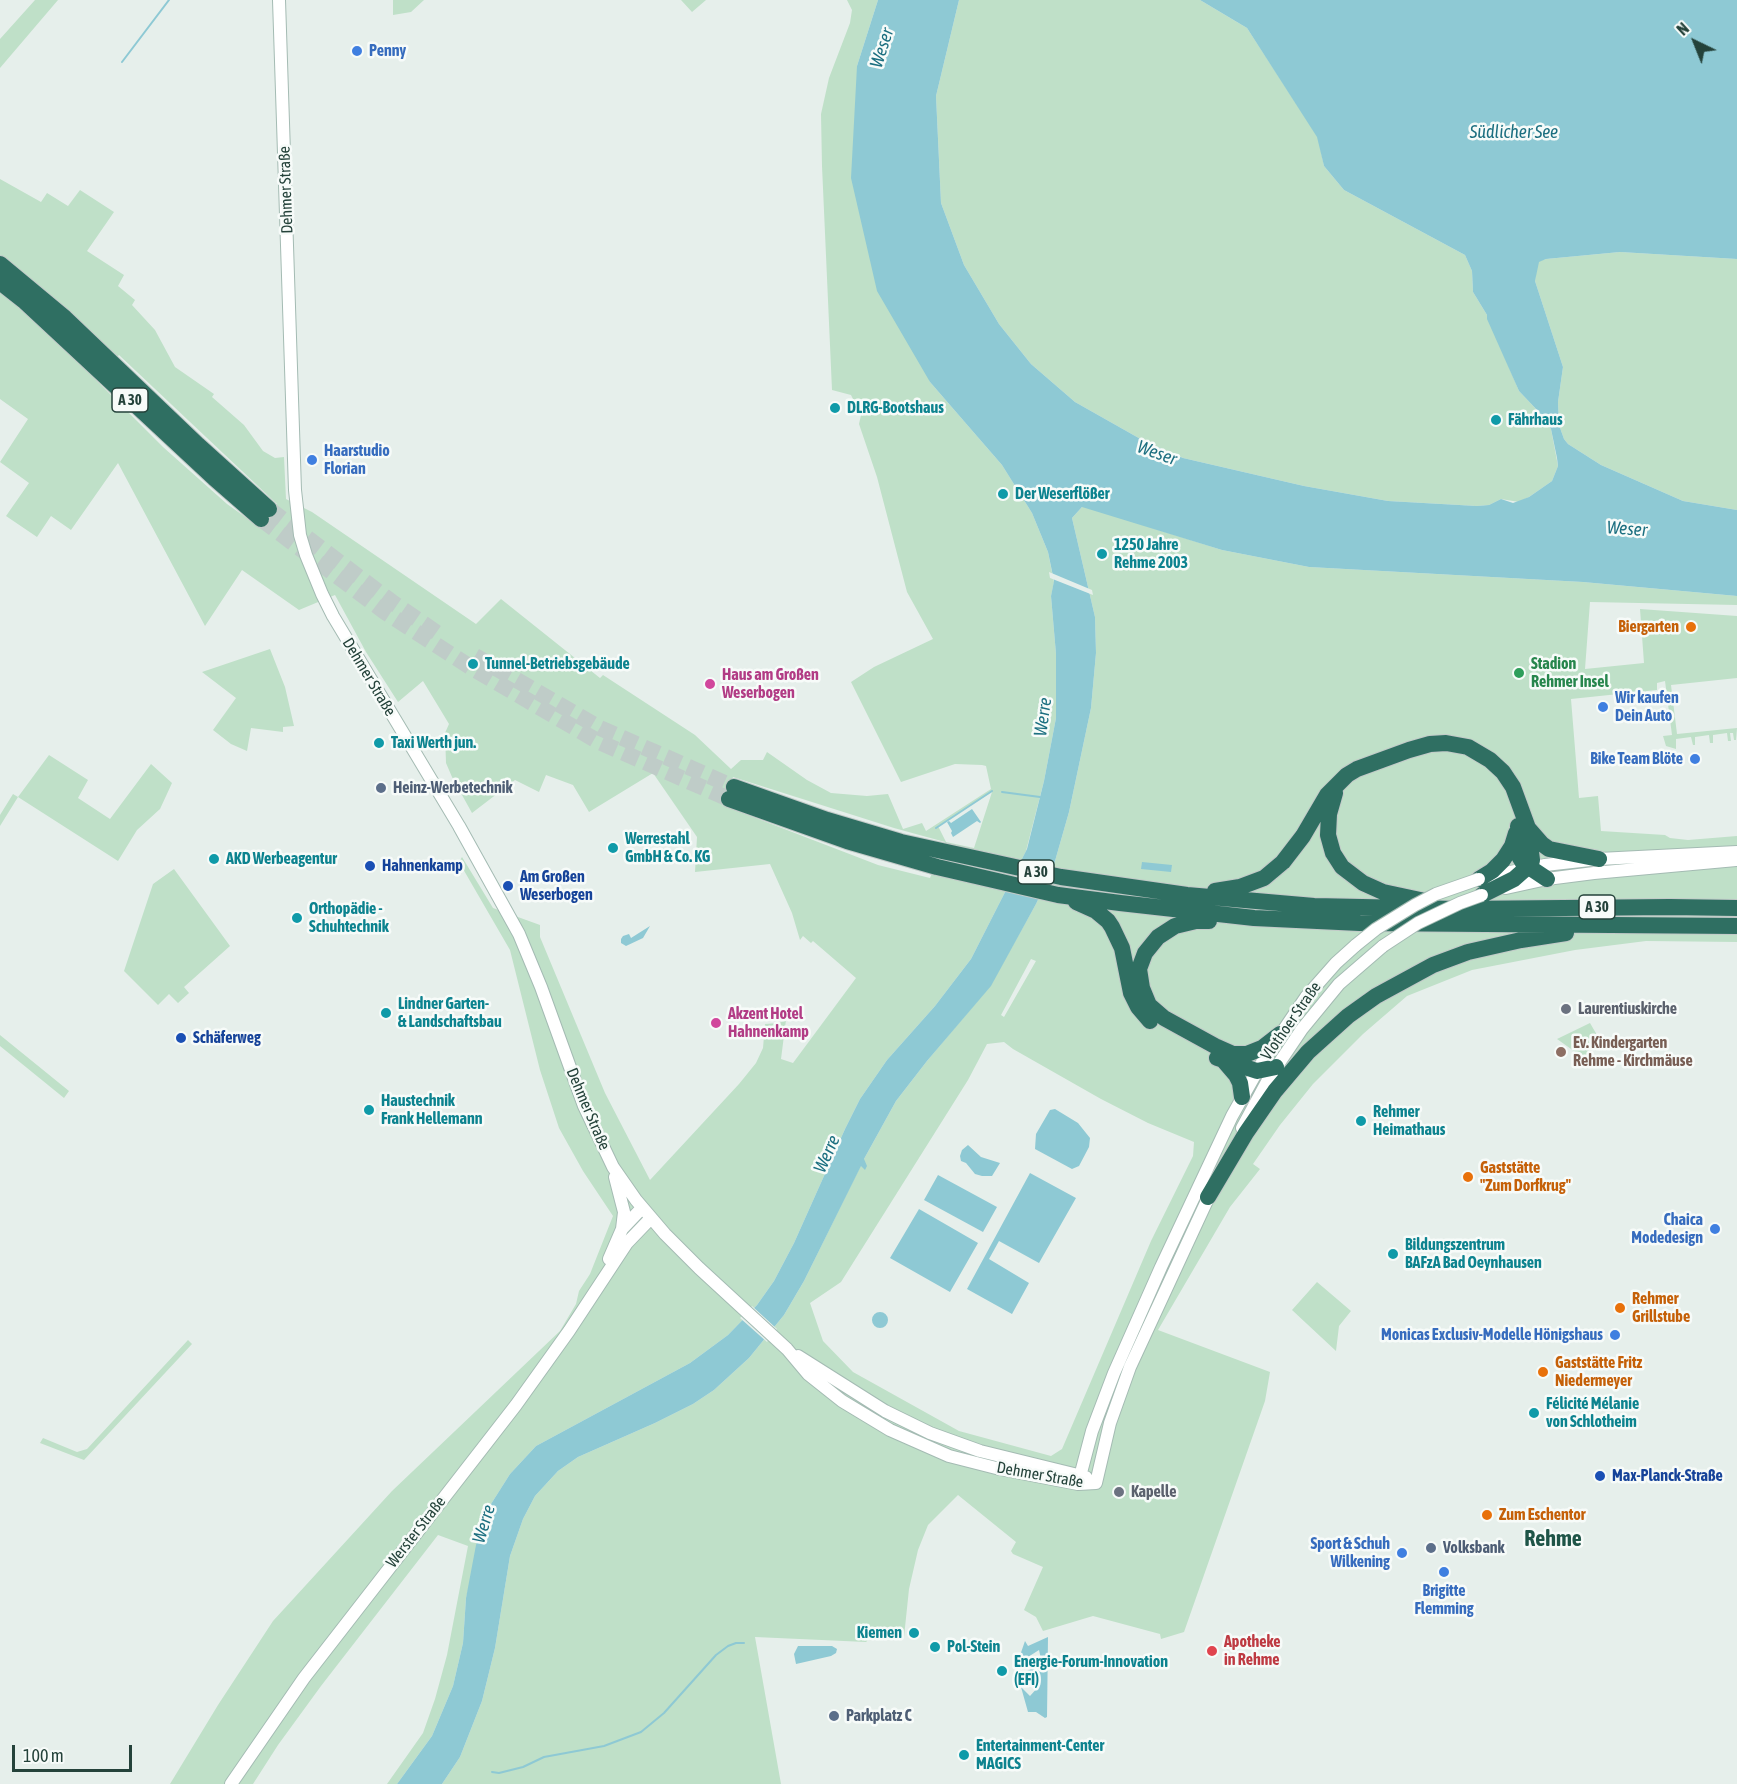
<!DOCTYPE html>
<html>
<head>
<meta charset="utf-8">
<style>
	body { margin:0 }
	#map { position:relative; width:1737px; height:1784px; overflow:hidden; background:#e6efeb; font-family:"Asap Condensed",sans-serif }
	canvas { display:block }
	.north { position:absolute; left:1665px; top:12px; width:60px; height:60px; -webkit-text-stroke:4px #f7fbf9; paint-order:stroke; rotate:317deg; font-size:16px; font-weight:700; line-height:24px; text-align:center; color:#24423a }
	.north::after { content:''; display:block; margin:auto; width:21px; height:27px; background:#24423a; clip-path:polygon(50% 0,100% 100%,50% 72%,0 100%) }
	.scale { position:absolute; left:12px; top:1745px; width:120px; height:27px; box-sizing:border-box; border:3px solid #24423a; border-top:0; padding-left:8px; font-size:18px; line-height:21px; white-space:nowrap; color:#24423a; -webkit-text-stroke:4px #f7fbf9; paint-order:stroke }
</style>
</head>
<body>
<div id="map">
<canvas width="1737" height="1784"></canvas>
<div class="north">N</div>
<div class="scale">100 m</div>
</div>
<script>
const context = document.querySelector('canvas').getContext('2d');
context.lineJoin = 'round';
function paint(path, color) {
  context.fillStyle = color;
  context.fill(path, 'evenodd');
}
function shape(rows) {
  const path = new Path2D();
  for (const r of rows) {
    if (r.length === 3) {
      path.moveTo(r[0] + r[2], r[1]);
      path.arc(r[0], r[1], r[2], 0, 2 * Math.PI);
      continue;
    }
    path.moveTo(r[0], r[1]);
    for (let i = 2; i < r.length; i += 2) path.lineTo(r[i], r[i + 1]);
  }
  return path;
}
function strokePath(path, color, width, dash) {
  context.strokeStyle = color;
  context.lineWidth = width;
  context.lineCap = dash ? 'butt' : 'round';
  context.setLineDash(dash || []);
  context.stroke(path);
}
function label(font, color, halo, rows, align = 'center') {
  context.font = font + ' "Asap Condensed",sans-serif';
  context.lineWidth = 5;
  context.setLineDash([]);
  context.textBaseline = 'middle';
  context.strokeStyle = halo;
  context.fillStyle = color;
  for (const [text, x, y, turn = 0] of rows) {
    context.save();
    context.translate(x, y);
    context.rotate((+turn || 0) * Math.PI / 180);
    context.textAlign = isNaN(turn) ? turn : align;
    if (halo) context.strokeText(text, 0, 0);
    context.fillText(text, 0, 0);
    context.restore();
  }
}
const green = shape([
	[35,0,58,0,0,68,0,39],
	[393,0,424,0,411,12,393,15],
	[681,0,706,0,692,12],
	[847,0,878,0,857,66,930,382,1002,465,1032,513,1048,552,1054,582,1051,596,1056,654,1056,718,1044,781,1026,851,971,959,935,1006,887,1060,860,1099,845,1129,794,1243,774,1281,757,1305,728,1335,690,1363,536,1446,510,1474,491,1504,466,1598,463,1643,453,1686,432,1736,397,1784,387,1784,423,1733,435,1699,447,1655,468,1546,438,1535,321,1686,278,1745,253,1784,170,1784,218,1705,273,1621,392,1491,560,1331,576,1304,579,1291,590,1274,613,1216,583,1171,559,1128,540,1070,510,950,459,862,462,857,493,908,540,925,540,937,605,1093,650,1180,739,1084,756,1063,763,1048,765,1024,779,1023,786,1020,781,1059,793,1063,856,978,813,941,811,943,803,936,800,940,792,913,770,864,695,872,697,837,653,773,589,812,573,785,546,775,539,792,515,780,472,813,452,777,446,763,445,733,449,724,423,681,398,702,366,652,335,595,299,610,242,570,205,626,118,463,71,530,51,516,37,537,6,516,29,483,0,462,28,419,0,399,0,179,41,202,47,193,68,206,80,190,114,212,87,251,124,275,118,286,135,300,132,305,155,330,175,367,214,394,212,397,244,425,263,451,275,458,284,457,286,499,312,512,476,624,501,599,600,678,603,675,695,735,731,769,741,760,763,760,767,752,807,780,831,793,867,796,888,794,903,829,922,823,926,831,991,789,986,766,982,765,955,764,901,782,851,682,874,667,933,639,907,592,877,477,859,424,861,415,851,395,832,390,822,166,821,114,829,78,850,23,852,10],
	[119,355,277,504,258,526,227,504,163,447,96,380],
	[733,777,894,828,945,842,930,878,878,865,722,805],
	[992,792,974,848,946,842,938,826],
	[959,0,1200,0,1247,28,1318,137,1324,166,1344,190,1465,255,1472,271,1473,292,1487,315,1519,391,1537,410,1551,429,1558,466,1552,481,1529,497,1519,502,1501,499,1489,505,1477,506,1388,501,1304,486,1183,458,1144,441,1075,402,1031,364,999,324,964,265,941,203,936,96],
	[1620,252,1737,259,1737,510,1683,501,1601,465,1568,444,1564,439,1559,425,1558,402,1563,367,1535,281,1536,268,1539,261,1546,259],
	[1083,506,1222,550,1309,567,1583,582,1737,596,1737,605,1590,602,1585,669,1644,663,1640,609,1737,616,1737,678,1671,685,1677,734,1737,728,1736,740,1734,740,1733,733,1730,733,1731,741,1728,741,1727,733,1713,735,1713,743,1710,743,1709,735,1695,737,1695,745,1693,745,1691,737,1676,739,1676,749,1666,746,1663,736,1672,735,1665,681,1657,683,1657,690,1571,699,1579,798,1598,796,1601,831,1665,835,1670,838,1688,840,1737,836,1737,942,1646,941,1575,950,1472,970,1407,996,1363,1034,1313,1084,1280,1125,1253,1164,1260,1169,1230,1207,1158,1330,1270,1372,1265,1401,1184,1632,1161,1639,1160,1634,1093,1616,1043,1631,1036,1617,1024,1610,1043,1567,1013,1554,1011,1551,1016,1542,958,1495,928,1525,918,1550,909,1589,904,1637,895,1629,876,1632,866,1642,755,1637,781,1784,442,1784,460,1757,482,1701,495,1648,510,1556,523,1519,535,1496,558,1471,578,1457,655,1423,693,1404,714,1390,749,1358,784,1315,804,1281,864,1159,896,1101,927,1061,990,986,1036,904,1053,868,1069,812,1091,708,1096,653,1095,617,1072,518],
	[1031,959,1036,961,1004,1017,1001,1015],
	[1004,1042,1013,1049,1101,1099,1148,1123,1194,1142,1193,1156,1151,1241,1062,1449,1051,1456,959,1431,853,1372,823,1341,810,1303,841,1282,968,1080,987,1044],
	[270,649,285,687,294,726,283,727,283,732,251,728,247,751,231,744,213,730,236,698,202,672],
	[49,755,88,780,78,798,110,819,151,764,172,783,160,809,137,830,118,861,18,797,0,826,0,815,13,794,18,797],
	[174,869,230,946,184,987,189,993,178,1003,169,994,158,1005,124,971,153,884],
	[1590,1023,1597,1035,1588,1039,1591,1046,1588,1048,1591,1059,1588,1061,1557,1039],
	[0,1035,69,1091,64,1098,0,1046],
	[1317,1282,1351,1311,1339,1326,1336,1351,1292,1310],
	[188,1340,192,1344,84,1460,40,1443,43,1438,77,1452,87,1449]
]);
const water = shape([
	[878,0,959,0,936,96,941,203,964,265,999,324,1031,364,1075,402,1144,441,1183,458,1304,486,1388,501,1477,506,1489,505,1501,499,1513,503,1529,497,1552,481,1558,466,1557,458,1551,429,1537,410,1519,391,1487,319,1487,315,1473,292,1472,271,1465,255,1344,190,1324,166,1317,137,1247,28,1200,0,1737,0,1737,259,1620,252,1546,259,1539,262,1535,281,1563,367,1558,402,1559,425,1564,439,1568,444,1601,465,1683,501,1737,510,1737,596,1583,582,1309,567,1222,550,1082,507,1072,518,1095,617,1096,653,1091,708,1069,812,1053,868,1036,904,991,986,927,1061,896,1101,864,1159,867,1166,865,1170,861,1166,804,1281,784,1315,749,1358,714,1390,693,1404,655,1423,578,1457,558,1471,535,1496,523,1519,510,1556,495,1648,482,1701,460,1757,442,1784,397,1784,432,1736,453,1686,463,1643,466,1598,476,1545,491,1504,510,1474,536,1446,690,1363,728,1335,757,1305,774,1281,794,1243,845,1129,860,1099,887,1060,935,1006,971,959,1027,849,1044,781,1056,718,1056,654,1051,596,1054,581,1048,552,1032,513,1002,465,930,382,877,291,851,178,857,66],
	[972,809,981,822,980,823,977,821,953,837,951,833,952,831,947,822,949,821,951,823],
	[1142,862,1172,865,1171,872,1141,869],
	[650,926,643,938,626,946,621,943,621,939,623,936,629,934,631,938],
	[1055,1109,1078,1123,1090,1138,1089,1147,1079,1166,1072,1169,1035,1149,1036,1134,1050,1110],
	[968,1145,981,1157,1000,1163,992,1176,982,1176,975,1174,966,1163,961,1161,960,1156,962,1150],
	[1030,1173,1076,1198,1039,1263,999,1241,989,1259,1029,1283,1012,1314,967,1289],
	[938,1175,997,1207,983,1232,924,1200],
	[919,1209,978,1243,950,1292,890,1258],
	[880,1320,8],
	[1048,1637,1047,1717,1045,1718,1036,1712,1028,1712,1021,1687,1030,1696,1039,1686,1035,1680,1036,1675,1028,1673,1027,1671,1035,1668,1040,1669,1044,1661,1041,1659,1039,1650,1017,1664,1025,1641,1028,1646],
	[798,1646,832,1646,837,1649,836,1653,831,1656,796,1664,794,1654]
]);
const pier = shape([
	[1049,572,1092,590,1093,595,1050,578],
	[752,1306,777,1329,767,1342,740,1318]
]);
const stream = shape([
	[122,62,169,0],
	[1002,792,1040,797],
	[936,828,992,791],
	[492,1772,499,1773,523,1767,544,1757,604,1746,641,1732,664,1713,716,1655,728,1646,736,1643,744,1643]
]);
const highwayTunnel = shape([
	[269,509,392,602,440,635],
	[261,519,385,612,472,668,599,742,729,799],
	[475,656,600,728,734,787]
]);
const secondary = shape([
	[279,0,295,490,300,535,306,555,322,594,333,616,459,826,519,934,541,987,584,1106,613,1167,636,1200,665,1234,699,1268,787,1349,808,1374,842,1401,890,1430,949,1456,1000,1469,1078,1484,1096,1483],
	[1486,877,1545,865,1599,859,1737,852],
	[1506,888,1547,879,1594,873,1736,860],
	[1242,1128,1269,1078,1302,1029,1339,984,1383,946],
	[615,1177,624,1212,622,1229],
	[609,1259,622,1229,642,1208],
	[798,1356,885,1411,930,1433,980,1451,1086,1477],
	[1096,1483,1110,1423,1130,1367,1211,1192],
	[1078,1484,1092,1431,1114,1373,1161,1267,1232,1116,1264,1059,1306,997,1336,963,1356,945],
	[231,1784,304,1678,516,1405,569,1331,627,1243,651,1218]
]);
const highway = shape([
	[0,264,65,318,198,445,269,509],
	[0,282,24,301,214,478,261,519],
	[734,787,827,820,901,842,1061,877,1187,895,1314,906,1457,909,1670,907,1737,908],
	[1335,793,1329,814,1328,835,1333,853,1342,867,1363,883,1383,892,1425,901],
	[729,799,847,841,937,867,1058,895,1120,903,1254,918,1360,923,1737,926],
	[1518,826,1520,858,1523,863,1547,879],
	[1479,879,1492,871,1503,860,1512,846,1516,833],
	[1215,891,1240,887,1264,878,1283,862,1303,836,1327,795,1347,775,1357,769,1409,750,1430,744,1446,743,1468,747,1490,760,1503,772,1513,787,1528,828,1542,844,1549,849,1599,859],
	[1482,895,1514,879,1531,864,1532,860,1528,828],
	[1076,902,1096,911,1108,921,1112,927,1122,948,1131,993,1138,1007,1150,1021],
	[1209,921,1196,921,1175,926,1158,937,1145,953,1139,969,1142,988,1149,1005,1164,1018,1215,1046,1233,1054,1247,1054,1262,1048,1280,1034],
	[1217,1058,1257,1071,1276,1067],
	[1224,1061,1236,1075,1240,1083,1242,1097],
	[1208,1197,1246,1133,1275,1091,1308,1052,1348,1016,1376,996,1433,965,1468,952,1521,940,1566,933]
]);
const secondaryBridge = shape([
	[1356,945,1376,929,1415,905,1436,894,1479,879],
	[1383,946,1418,923,1460,903,1482,895]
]);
const markers = [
	[357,51,6,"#3f7fe0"],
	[835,408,6,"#0f9aa8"],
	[1496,420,6,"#0f9aa8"],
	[312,460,6,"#3f7fe0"],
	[1003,494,6,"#0f9aa8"],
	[1102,554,6,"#0f9aa8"],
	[1691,627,6,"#e8710a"],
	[473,664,6,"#0f9aa8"],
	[1519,673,6,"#2e9e5b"],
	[710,684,6,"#d1479c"],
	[1603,707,6,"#3f7fe0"],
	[379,743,6,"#0f9aa8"],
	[1695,759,6,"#3f7fe0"],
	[381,788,6,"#5c6f8a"],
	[613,848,6,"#0f9aa8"],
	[214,859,6,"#0f9aa8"],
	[370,866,6,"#1a4fb4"],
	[508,886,6,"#1a4fb4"],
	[297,918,6,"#0f9aa8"],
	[1566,1009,6,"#6b7280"],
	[386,1013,6,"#0f9aa8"],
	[716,1023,6,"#d1479c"],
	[181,1038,6,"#1a4fb4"],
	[1561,1052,6,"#8d6e63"],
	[369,1110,6,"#0f9aa8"],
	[1361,1121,6,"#0f9aa8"],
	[1468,1177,6,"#e8710a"],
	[1715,1229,6,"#3f7fe0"],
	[1393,1254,6,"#0f9aa8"],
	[1620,1308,6,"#e8710a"],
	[1615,1335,6,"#3f7fe0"],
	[1543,1372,6,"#e8710a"],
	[1534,1413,6,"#0f9aa8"],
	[1600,1476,6,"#1a4fb4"],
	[1119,1492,6,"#6b7280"],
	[1487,1515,6,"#e8710a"],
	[1431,1548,6,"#5c6f8a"],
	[1402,1553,6,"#3f7fe0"],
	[1444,1572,6,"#3f7fe0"],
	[914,1633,6,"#0f9aa8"],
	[935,1647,6,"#0f9aa8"],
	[1212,1651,6,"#e0444e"],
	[1002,1671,6,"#0f9aa8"],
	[834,1716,6,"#5c6f8a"],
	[964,1755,6,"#0f9aa8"]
];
const shields = [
	[130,400,36],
	[1036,872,36],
	[1597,907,36]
];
const shieldNames = [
	["A 30",130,400],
	["A 30",1036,872],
	["A 30",1597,907]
];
const shopNames = [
	["Penny",369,51,"left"],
	["Haarstudio",324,451,"left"],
	["Florian",324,469,"left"],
	["Wir kaufen",1615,698,"left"],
	["Dein Auto",1615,716,"left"],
	["Bike Team Blöte",1683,759],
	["Chaica",1703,1220],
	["Modedesign",1703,1238],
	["Monicas Exclusiv-Modelle Hönigshaus",1603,1335],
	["Sport & Schuh",1390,1544],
	["Wilkening",1390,1562],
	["Brigitte",1444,1591,"center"],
	["Flemming",1444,1609,"center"]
];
const streetNames = [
	["Dehmer Straße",286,190,-92],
	["Dehmer Straße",369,677,59],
	["Vlothoer Straße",1291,1021,-55],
	["Dehmer Straße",588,1109,67],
	["Dehmer Straße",1040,1475,10],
	["Werster Straße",416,1532,-52]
];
const cultureNames = [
	["DLRG-Bootshaus",847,408],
	["Fährhaus",1508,420],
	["Der Weserflößer",1015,494],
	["1250 Jahre",1114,545],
	["Rehme 2003",1114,563],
	["Tunnel-Betriebsgebäude",485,664],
	["Taxi Werth jun.",391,743],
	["Werrestahl",625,839],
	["GmbH & Co. KG",625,857],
	["AKD Werbeagentur",226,859],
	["Orthopädie -",309,909],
	["Schuhtechnik",309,927],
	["Lindner Garten-",398,1004],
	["& Landschaftsbau",398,1022],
	["Haustechnik",381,1101],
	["Frank Hellemann",381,1119],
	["Rehmer",1373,1112],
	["Heimathaus",1373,1130],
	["Bildungszentrum",1405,1245],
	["BAFzA Bad Oeynhausen",1405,1263],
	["Félicité Mélanie",1546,1404],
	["von Schlotheim",1546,1422],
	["Kiemen",902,1633,"right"],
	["Pol-Stein",947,1647],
	["Energie-Forum-Innovation",1014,1662],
	["(EFI)",1014,1680],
	["Entertainment-Center",976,1746],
	["MAGICS",976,1764]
];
const foodNames = [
	["Biergarten",1679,627,"right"],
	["Gaststätte",1480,1168],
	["\"Zum Dorfkrug\"",1480,1186],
	["Rehmer",1632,1299],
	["Grillstube",1632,1317],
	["Gaststätte Fritz",1555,1363],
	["Niedermeyer",1555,1381],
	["Zum Eschentor",1499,1515]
];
const leisureNames = [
	["Stadion",1531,664],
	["Rehmer Insel",1531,682]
];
const hotelNames = [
	["Haus am Großen",722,675],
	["Weserbogen",722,693],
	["Akzent Hotel",728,1014],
	["Hahnenkamp",728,1032]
];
const serviceNames = [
	["Heinz-Werbetechnik",393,788],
	["Volksbank",1443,1548],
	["Parkplatz C",846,1716]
];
const transitNames = [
	["Hahnenkamp",382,866],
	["Am Großen",520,877],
	["Weserbogen",520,895],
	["Schäferweg",193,1038],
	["Max-Planck-Straße",1612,1476]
];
const worshipNames = [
	["Laurentiuskirche",1578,1009],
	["Kapelle",1131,1492]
];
const educationNames = [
	["Ev. Kindergarten",1573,1043],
	["Rehme - Kirchmäuse",1573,1061]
];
const healthNames = [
	["Apotheke",1224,1642],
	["in Rehme",1224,1660]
];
const waterNames = [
	["Weser",882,48,-72],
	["Südlicher See",1514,132],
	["Weser",1157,453,20],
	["Weser",1627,529,4],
	["Werre",1043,717,-82],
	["Werre",827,1154,-66],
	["Werre",484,1524,-73]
];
const districtNames = [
	["Rehme",1553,1539]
];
paint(green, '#bfe0c8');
paint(water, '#8ec9d4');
paint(pier, '#e6efeb');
strokePath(stream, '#8ec9d4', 2);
strokePath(highwayTunnel, '#bfccc8', 16, [16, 8]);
strokePath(secondary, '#a4bbb3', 14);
strokePath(highway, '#c2cac8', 18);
strokePath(secondary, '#fff', 12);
strokePath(highway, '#2f6f62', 16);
strokePath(secondaryBridge, '#a4bbb3', 14, []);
strokePath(secondaryBridge, '#fff', 12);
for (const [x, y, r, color] of markers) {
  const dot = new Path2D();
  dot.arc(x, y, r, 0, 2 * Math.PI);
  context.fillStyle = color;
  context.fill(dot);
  strokePath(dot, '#f7fbf9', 2);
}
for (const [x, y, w] of shields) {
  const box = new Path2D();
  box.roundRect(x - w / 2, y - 12, w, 24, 4.5);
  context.fillStyle = '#f7fbf9';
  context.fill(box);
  strokePath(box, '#24423a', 1.5);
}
label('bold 15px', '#24423a', null, shieldNames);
label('bold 16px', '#366cbe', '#f7fbf9', shopNames, 'right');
label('16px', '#24423a', '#f7fbf9', streetNames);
label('bold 16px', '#0d838f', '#f7fbf9', cultureNames, 'left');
label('bold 16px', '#c56008', '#f7fbf9', foodNames, 'left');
label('bold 16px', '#27864d', '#f7fbf9', leisureNames, 'left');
label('bold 16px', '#b23c85', '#f7fbf9', hotelNames, 'left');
label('bold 16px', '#4e5e75', '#f7fbf9', serviceNames, 'left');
label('bold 16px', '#164399', '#f7fbf9', transitNames, 'left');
label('bold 16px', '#5b616d', '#f7fbf9', worshipNames, 'left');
label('bold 16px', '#785e54', '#f7fbf9', educationNames, 'left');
label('bold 16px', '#be3a42', '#f7fbf9', healthNames, 'left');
label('italic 18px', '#1c6f80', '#f7fbf9', waterNames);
label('bold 22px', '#1f5548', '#f7fbf9', districtNames);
</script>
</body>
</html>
